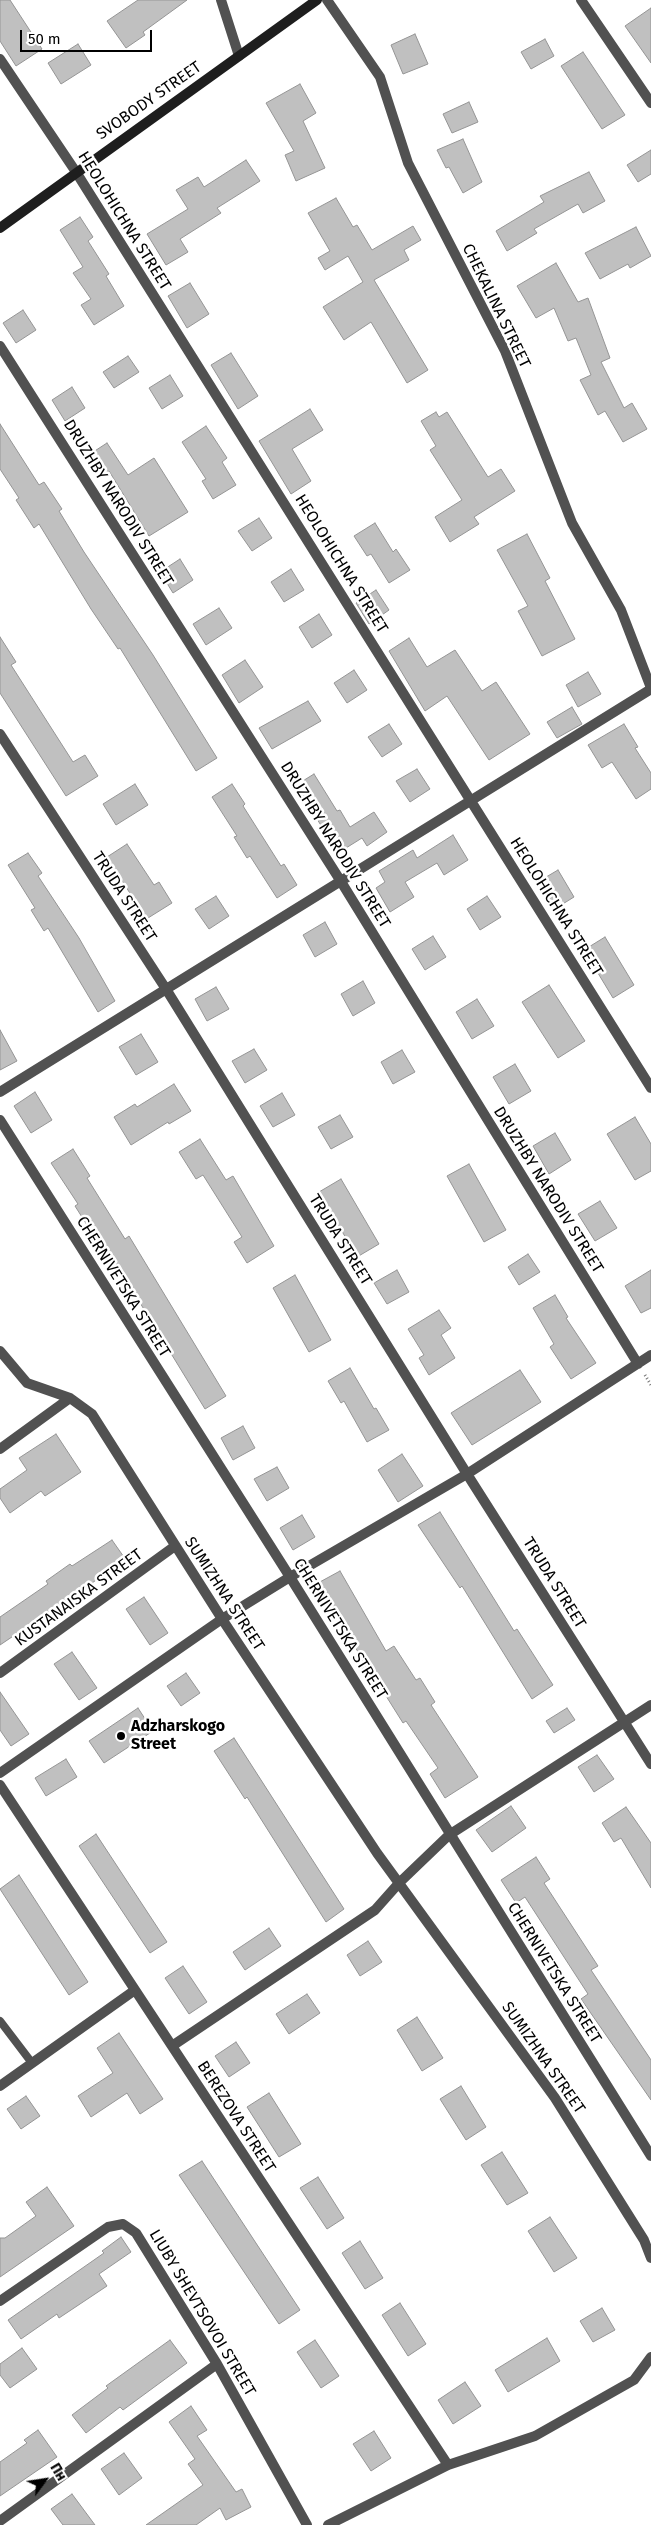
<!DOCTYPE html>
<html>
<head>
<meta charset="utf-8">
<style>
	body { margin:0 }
	#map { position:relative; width:651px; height:2525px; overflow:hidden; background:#fff; font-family:"Fira Sans",sans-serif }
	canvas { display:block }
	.north { position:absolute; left:20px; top:2455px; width:50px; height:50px; -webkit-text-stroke:4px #fff; paint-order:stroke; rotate:59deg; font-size:14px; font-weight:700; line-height:20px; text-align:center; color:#000 }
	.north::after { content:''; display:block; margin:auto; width:18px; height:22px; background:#000; clip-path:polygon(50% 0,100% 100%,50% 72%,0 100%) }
	.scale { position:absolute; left:20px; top:30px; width:132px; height:22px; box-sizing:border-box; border:2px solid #000; border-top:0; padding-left:6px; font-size:15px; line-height:18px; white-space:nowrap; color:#000; -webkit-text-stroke:4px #fff; paint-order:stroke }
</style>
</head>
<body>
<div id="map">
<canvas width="651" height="2525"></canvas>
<div class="north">Пн</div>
<div class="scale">50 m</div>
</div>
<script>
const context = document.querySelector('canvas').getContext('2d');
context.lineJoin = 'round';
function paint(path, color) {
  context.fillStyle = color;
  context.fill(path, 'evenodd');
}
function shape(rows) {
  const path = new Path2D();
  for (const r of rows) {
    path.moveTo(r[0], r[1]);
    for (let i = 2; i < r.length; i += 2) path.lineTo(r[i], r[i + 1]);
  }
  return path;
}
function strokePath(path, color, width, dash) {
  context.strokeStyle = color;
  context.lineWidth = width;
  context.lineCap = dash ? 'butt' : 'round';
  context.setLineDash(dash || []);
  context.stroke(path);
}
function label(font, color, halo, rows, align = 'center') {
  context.font = font + ' "Fira Sans",sans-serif';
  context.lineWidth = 5;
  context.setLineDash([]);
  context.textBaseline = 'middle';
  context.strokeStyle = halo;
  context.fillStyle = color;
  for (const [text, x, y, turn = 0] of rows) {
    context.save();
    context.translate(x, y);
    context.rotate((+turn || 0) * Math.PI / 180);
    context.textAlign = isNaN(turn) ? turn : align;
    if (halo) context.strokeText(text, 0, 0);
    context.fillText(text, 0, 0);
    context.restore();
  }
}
const building = shape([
	[0,0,10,0,42,49,16,66,0,41,0,0],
	[138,0,187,0,143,32,145,35,126,48,107,21,138,0],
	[651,8,651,63,625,26,651,8],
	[415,34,428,64,403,74,391,45,415,34],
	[545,39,554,56,531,69,521,52,545,39],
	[78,44,91,65,61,84,48,63,78,44],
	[583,52,625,115,602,129,561,66,583,52],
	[300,84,316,113,303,121,325,168,296,181,285,155,294,151,266,103,300,84],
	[469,102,478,122,452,133,443,114,469,102],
	[463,139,482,182,463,193,449,167,446,168,437,150,463,139],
	[651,150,651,174,638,182,627,165,651,150],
	[246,160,260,181,217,208,221,213,180,239,188,252,166,265,147,234,188,209,176,190,198,177,204,187,246,160],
	[589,172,605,201,583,213,578,204,534,229,537,233,507,251,496,231,544,202,540,196,589,172],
	[336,198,353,227,357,225,372,250,413,226,421,240,404,250,409,260,374,280,428,370,407,383,371,322,344,340,323,307,363,282,348,256,325,270,318,258,330,251,308,213,336,198],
	[80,217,93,237,88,241,109,274,106,276,124,306,94,325,81,305,91,299,73,273,83,267,60,230,80,217],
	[636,227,651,256,630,268,628,264,600,279,585,253,636,227],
	[556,263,578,302,588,298,610,358,601,362,624,408,632,403,647,429,623,442,605,411,598,415,580,380,591,375,576,338,568,341,554,308,536,318,517,286,556,263],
	[190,283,209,314,187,328,168,296,190,283],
	[23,310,36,330,16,343,3,323,23,310],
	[231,353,258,396,238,409,211,365,231,353],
	[128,356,139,372,114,388,103,372,128,356],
	[170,375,183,396,162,409,149,388,170,375],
	[72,387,85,408,65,421,52,400,72,387],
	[310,409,323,430,292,449,311,481,291,494,259,441,310,409],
	[436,412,439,417,447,412,488,477,501,469,515,491,474,517,479,524,450,542,435,517,462,500,430,450,436,446,421,421,436,412],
	[0,424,39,485,44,482,62,509,59,511,84,552,153,655,217,758,196,771,120,648,118,649,91,609,39,524,34,528,16,500,19,498,0,469,0,424],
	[206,426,227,458,222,462,236,485,213,499,202,481,206,479,182,442,206,426],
	[107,443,128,475,154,458,188,512,149,536,109,471,100,476,87,456,107,443],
	[259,518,272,538,252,551,238,531,259,518],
	[375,523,393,552,396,549,410,570,389,583,371,554,367,556,354,536,375,523],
	[527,534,550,578,545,581,575,639,542,656,518,611,528,606,497,550,527,534],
	[180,559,193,580,173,593,160,572,180,559],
	[291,569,304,590,284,602,271,582,291,569],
	[376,590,389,610,369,624,356,603,376,590],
	[219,608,232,628,206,645,193,624,219,608],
	[319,614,332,635,312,648,299,627,319,614],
	[0,637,16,662,11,665,73,762,85,755,98,776,66,796,0,693,0,637],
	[409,638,427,667,455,650,482,691,496,682,530,734,489,760,447,696,425,711,389,651,409,638],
	[245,660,263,687,239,703,222,675,245,660],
	[354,670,367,690,347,703,334,683,354,670],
	[588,672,601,694,578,707,566,685,588,672],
	[308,701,321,721,272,749,259,728,308,701],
	[572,707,582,724,557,738,547,722,572,707],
	[389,724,402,744,382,757,368,737,389,724],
	[624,724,638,747,635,748,651,773,651,789,636,799,612,762,602,768,588,745,624,724],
	[417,769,430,789,410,802,396,781,417,769],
	[314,774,337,811,340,810,350,827,374,812,387,832,367,846,362,838,338,853,309,806,306,808,293,787,314,774],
	[135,784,148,805,116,825,103,804,135,784],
	[232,784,245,804,243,806,281,866,284,864,297,885,277,898,250,856,247,858,234,837,237,836,212,797,232,784],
	[453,835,468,860,444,875,437,863,405,882,414,897,390,912,376,888,385,882,379,871,413,850,417,858,453,835],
	[127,844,154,885,159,882,172,903,140,923,127,902,133,898,107,857,127,844],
	[28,853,42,873,38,876,79,938,115,1001,98,1012,48,928,44,931,31,910,35,908,8,865,28,853],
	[558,870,574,897,553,910,536,883,558,870],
	[216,896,229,916,209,929,195,909,216,896],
	[487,896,501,917,480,930,467,909,487,896],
	[325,922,337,944,315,957,303,935,325,922],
	[433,936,446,957,425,970,412,949,433,936],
	[605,937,634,985,613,998,584,950,605,937],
	[363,981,375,1003,353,1016,341,994,363,981],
	[549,985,585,1041,558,1058,522,1002,549,985],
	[216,987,229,1009,207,1021,195,999,216,987],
	[477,999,494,1026,472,1039,456,1012,477,999],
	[0,1030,17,1061,0,1070,0,1030],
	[141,1034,158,1062,136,1075,119,1047,141,1034],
	[254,1049,267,1070,245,1083,232,1061,254,1049],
	[402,1050,415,1072,393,1084,381,1062,402,1050],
	[515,1064,531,1091,509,1104,493,1077,515,1064],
	[174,1084,191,1111,169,1124,168,1122,131,1145,114,1117,135,1104,137,1107,174,1084],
	[35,1092,52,1120,31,1133,14,1106,35,1092],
	[282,1093,295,1115,273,1127,260,1106,282,1093],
	[340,1115,353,1137,331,1149,318,1127,340,1115],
	[635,1117,651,1144,651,1171,635,1180,607,1134,635,1117],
	[555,1133,571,1160,549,1174,533,1146,555,1133],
	[200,1139,226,1180,233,1176,274,1246,247,1263,234,1242,242,1237,203,1175,196,1179,179,1152,200,1139],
	[73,1149,90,1176,87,1178,125,1239,129,1236,226,1396,205,1409,96,1231,92,1233,75,1206,78,1204,51,1163,73,1149],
	[469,1164,506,1230,484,1242,447,1176,469,1164],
	[341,1179,379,1244,357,1257,319,1192,341,1179],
	[600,1201,617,1228,595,1241,578,1214,600,1201],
	[528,1254,540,1272,519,1285,508,1267,528,1254],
	[397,1270,409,1292,387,1304,374,1283,397,1270],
	[651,1270,651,1308,641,1313,625,1286,651,1270],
	[295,1275,331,1340,309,1352,273,1288,295,1275],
	[555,1295,568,1317,566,1318,596,1363,571,1379,550,1347,554,1344,533,1308,555,1295],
	[439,1310,451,1328,441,1335,455,1358,429,1375,419,1358,424,1355,408,1329,439,1310],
	[350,1368,374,1409,376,1408,389,1430,367,1442,344,1401,341,1403,328,1381,350,1368],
	[520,1370,541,1402,472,1445,451,1413,520,1370],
	[243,1426,255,1448,233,1460,221,1438,243,1426],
	[56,1434,81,1472,45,1496,41,1491,10,1513,0,1498,0,1489,27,1470,19,1458,56,1434],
	[402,1454,423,1486,398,1502,378,1470,402,1454],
	[277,1467,289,1488,267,1501,254,1479,277,1467],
	[440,1512,514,1631,517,1629,553,1685,532,1699,462,1586,460,1588,418,1525,440,1512],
	[302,1515,315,1537,293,1550,280,1528,302,1515],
	[112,1540,126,1560,0,1645,0,1617,48,1584,46,1581,70,1564,72,1566,112,1540],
	[340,1571,386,1651,394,1646,416,1680,420,1678,435,1702,431,1705,478,1777,445,1798,430,1774,438,1768,406,1721,403,1723,381,1688,377,1691,362,1667,365,1664,318,1583,340,1571],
	[144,1597,168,1633,150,1645,126,1609,144,1597],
	[72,1652,97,1688,79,1700,54,1664,72,1652],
	[186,1673,200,1693,181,1706,167,1686,186,1673],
	[0,1692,29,1734,11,1746,0,1730,0,1692],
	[138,1708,153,1731,104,1763,89,1741,138,1708],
	[567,1708,575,1720,554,1733,546,1721,567,1708],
	[234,1738,344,1909,326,1922,247,1797,245,1799,214,1751,234,1738],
	[597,1755,614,1779,594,1792,578,1767,597,1755],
	[66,1759,77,1777,46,1796,35,1778,66,1759],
	[511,1806,526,1828,492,1852,476,1830,511,1806],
	[626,1807,651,1843,651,1888,621,1838,614,1842,602,1823,626,1807],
	[96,1834,167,1942,150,1953,79,1846,96,1834],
	[536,1857,550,1879,544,1883,598,1966,591,1970,651,2060,651,2100,581,1999,588,1994,525,1897,516,1903,501,1880,536,1857],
	[19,1875,88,1982,69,1995,0,1889,19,1875],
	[269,1928,281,1946,245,1970,233,1952,269,1928],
	[368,1941,382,1962,360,1976,347,1955,368,1941],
	[183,1966,207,2002,189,2014,165,1978,183,1966],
	[307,1994,320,2013,289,2034,276,2014,307,1994],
	[417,2017,443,2058,422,2071,397,2030,417,2017],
	[119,2033,163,2099,140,2114,127,2093,91,2117,78,2096,113,2073,97,2048,119,2033],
	[236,2042,250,2063,229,2077,215,2056,236,2042],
	[461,2086,486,2127,466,2140,440,2099,461,2086],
	[269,2093,301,2144,279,2157,247,2107,269,2093],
	[26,2096,40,2116,21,2129,7,2109,26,2096],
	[502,2152,528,2193,507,2205,481,2165,502,2152],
	[202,2161,300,2310,279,2324,179,2175,202,2161],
	[318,2177,344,2218,327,2229,300,2188,318,2177],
	[47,2187,74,2226,0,2277,0,2238,5,2238,36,2216,26,2202,47,2187],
	[550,2217,577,2258,554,2272,528,2231,550,2217],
	[121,2237,131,2252,99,2274,107,2286,59,2318,57,2314,21,2339,8,2320,104,2253,102,2251,121,2237],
	[360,2241,383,2278,365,2289,342,2253,360,2241],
	[400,2303,426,2344,408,2356,382,2315,400,2303],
	[602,2308,615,2330,593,2342,580,2321,602,2308],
	[547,2338,560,2361,508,2392,495,2370,547,2338],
	[170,2340,187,2363,123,2410,120,2407,86,2433,72,2415,108,2388,106,2386,170,2340],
	[315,2340,339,2376,321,2388,297,2352,315,2340],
	[22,2348,37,2369,10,2388,0,2375,0,2364,22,2348],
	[465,2382,481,2406,453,2424,438,2400,465,2382],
	[191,2406,207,2430,197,2436,236,2492,242,2489,251,2507,226,2520,220,2508,196,2525,146,2525,203,2485,188,2464,195,2459,169,2422,191,2406],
	[38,2430,57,2457,0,2496,0,2462,27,2443,24,2440,38,2430],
	[374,2431,391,2458,371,2471,353,2444,374,2431],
	[124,2453,142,2478,119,2495,101,2469,124,2453],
	[72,2494,95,2525,63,2525,51,2509,72,2494]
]);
const path = shape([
	[645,1375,651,1385]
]);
const service = shape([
	[0,2021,32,2063]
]);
const minor = shape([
	[221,0,239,56],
	[327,0,380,77,408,163,505,351,572,523,621,610,651,688],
	[581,0,651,103],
	[0,59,76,172,651,1088],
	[0,346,340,880,638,1364],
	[0,734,166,989,467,1474,651,1764],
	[0,1092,651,689],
	[0,1120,290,1577,651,2156],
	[0,1351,27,1383,70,1398,92,1414,222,1619,377,1853,555,2098,644,2240,651,2258],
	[0,1449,70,1398],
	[0,1673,175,1546],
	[0,1773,222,1619,290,1577,467,1474,651,1355],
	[0,1785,448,2465],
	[172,2046,375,1910,399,1883,449,1835,651,1705],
	[0,2086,135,1990],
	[0,2301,108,2227,123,2224,136,2233,217,2364,307,2525],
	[0,2521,217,2364],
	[328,2525,448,2465,535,2436,634,2380,651,2357]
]);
const secondary = shape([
	[0,228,317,0]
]);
const markers = [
	[121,1736,5,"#000"]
];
const streetNames = [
	["SVOBODY STREET",149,101,-35],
	["HEOLOHICHNA STREET",124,221,58],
	["CHEKALINA STREET",496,306,64],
	["DRUZHBY NARODIV STREET",118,503,58],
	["HEOLOHICHNA STREET",341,564,58],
	["DRUZHBY NARODIV STREET",335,845,58],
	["TRUDA STREET",124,897,57],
	["HEOLOHICHNA STREET",556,907,58],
	["DRUZHBY NARODIV STREET",548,1190,58],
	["TRUDA STREET",340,1240,58],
	["CHERNIVETSKA STREET",123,1287,58],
	["TRUDA STREET",554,1583,58],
	["SUMIZHNA STREET",224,1594,57],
	["KUSTANAISKA STREET",79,1598,-36],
	["CHERNIVETSKA STREET",340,1629,58],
	["CHERNIVETSKA STREET",554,1973,58],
	["SUMIZHNA STREET",543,2058,55],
	["BEREZOVA STREET",236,2117,57],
	["LIUBY SHEVTSOVOI STREET",202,2313,59]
];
const poiNames = [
	["Adzharskogo",131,1727],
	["Street",131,1745]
];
paint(building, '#c0c0c0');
strokePath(building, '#959595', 1);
strokePath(path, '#737373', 3, [1, 2.5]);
strokePath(service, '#515151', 8);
strokePath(minor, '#515151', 10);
strokePath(secondary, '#1e1e1e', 10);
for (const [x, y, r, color] of markers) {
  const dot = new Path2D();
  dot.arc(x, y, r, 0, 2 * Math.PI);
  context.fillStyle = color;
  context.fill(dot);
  strokePath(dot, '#fff', 2);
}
label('16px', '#000', '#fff', streetNames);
label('bold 16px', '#000', '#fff', poiNames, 'left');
</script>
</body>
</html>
